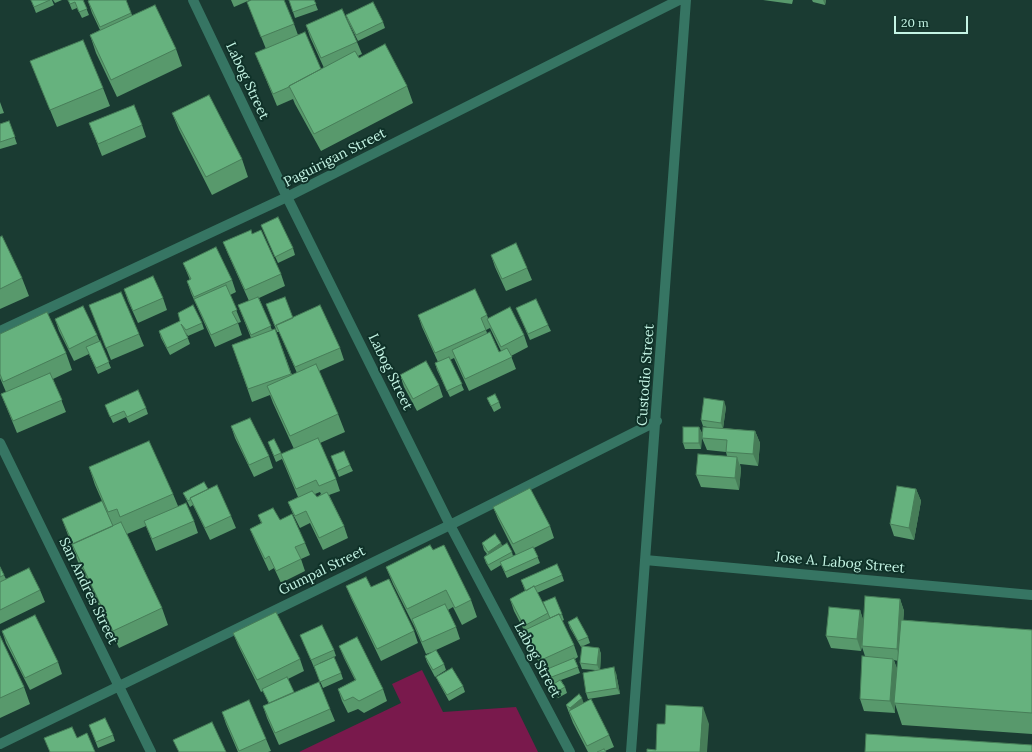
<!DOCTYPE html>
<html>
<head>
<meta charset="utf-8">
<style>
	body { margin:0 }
	#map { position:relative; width:1032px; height:752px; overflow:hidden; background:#1a3b32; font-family:Lora,serif }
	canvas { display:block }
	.scale { position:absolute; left:894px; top:16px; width:74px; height:18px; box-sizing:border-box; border:2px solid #c4f4e4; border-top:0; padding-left:5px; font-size:12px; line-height:14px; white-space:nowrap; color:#c4f4e4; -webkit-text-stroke:3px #0f3128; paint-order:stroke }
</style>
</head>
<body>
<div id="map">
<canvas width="1032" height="752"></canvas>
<div class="scale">20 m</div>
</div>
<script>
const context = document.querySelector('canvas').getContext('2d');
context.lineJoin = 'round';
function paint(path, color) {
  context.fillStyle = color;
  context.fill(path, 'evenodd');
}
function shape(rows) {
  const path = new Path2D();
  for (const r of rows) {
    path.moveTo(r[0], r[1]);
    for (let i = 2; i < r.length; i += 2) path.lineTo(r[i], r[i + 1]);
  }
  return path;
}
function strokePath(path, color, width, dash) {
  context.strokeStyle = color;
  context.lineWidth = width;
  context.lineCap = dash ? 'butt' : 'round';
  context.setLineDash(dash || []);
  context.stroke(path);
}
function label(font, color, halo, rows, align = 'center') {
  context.font = font + ' Lora,serif';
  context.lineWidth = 4;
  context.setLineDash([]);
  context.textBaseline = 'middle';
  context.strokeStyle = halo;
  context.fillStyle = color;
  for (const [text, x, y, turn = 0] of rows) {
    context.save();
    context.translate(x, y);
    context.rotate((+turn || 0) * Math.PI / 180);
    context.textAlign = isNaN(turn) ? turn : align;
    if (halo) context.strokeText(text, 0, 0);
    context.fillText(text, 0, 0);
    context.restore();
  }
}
const green = shape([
	[422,670,443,712,516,707,538,752,299,752,401,703,392,684]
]);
const minor = shape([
	[193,0,287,197,450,525,570,752],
	[0,331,287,197,679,0],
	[0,443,151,752],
	[645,560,1032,595],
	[0,744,450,525,657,421],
	[631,752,686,0]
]);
const wall = shape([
	[31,0,52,0,54,5,36,13],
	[53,0,62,0,55,3],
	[68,0,83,0,89,15,82,18,77,8,72,10],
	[126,0,132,15,176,49,182,66,117,97,96,53,90,35,100,30,92,13,88,1],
	[231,0,250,0,234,7],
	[289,0,314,0,318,10,295,18],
	[763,0,793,0,792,4],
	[812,0,826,0,825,5,813,2],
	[247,2,294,24,298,35,321,69,324,68,310,37,306,25,357,42,362,54,358,56,359,58,407,86,413,103,321,151,295,104,293,99,277,106,260,65,255,53,266,49],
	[346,15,383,22,385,28,358,41,348,21],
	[30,61,103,88,110,106,57,127,37,78],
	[0,102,4,113,0,114],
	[172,113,242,159,248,177,212,195,179,130],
	[9,121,17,144,0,149,0,124],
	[89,123,142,125,146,137,102,156],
	[261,225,293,248,295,255,278,263],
	[252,234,281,274,285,286,259,298,272,330,275,329,292,375,297,373,279,332,277,332,266,304,293,318,340,348,344,360,319,371,338,414,345,432,320,443,336,479,340,491,329,495,344,526,348,538,323,550,310,523,300,528,293,514,288,502,298,497,282,459,276,462,268,442,274,439,281,454,294,449,273,403,270,395,252,402,232,345,251,338,238,305,249,301,228,254,223,242],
	[320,492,321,494,317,497,315,494],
	[0,237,22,278,29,296,0,309],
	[491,255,527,268,532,280,506,291,495,267],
	[183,263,232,280,236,292,230,295,241,322,238,323,242,335,215,347,191,293,187,281,190,280],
	[124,289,163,298,167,310,138,323,128,301],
	[89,305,139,334,144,346,111,360],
	[516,308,548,325,551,331,530,340],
	[418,315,487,315,488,318,524,335,528,347,511,356,516,369,469,391,454,358,450,360,464,390,450,397,437,370,435,363,438,362,422,327],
	[490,328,501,351,499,352,487,333,486,330],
	[55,319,97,335,111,368,98,374,89,354,74,361,59,331],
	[180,321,202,323,204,329,188,336,186,333,190,344,170,355,161,338,159,331],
	[0,334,66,353,72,370,53,379,66,412,17,433,1,394,6,392,0,378],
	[400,375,439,385,443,397,417,411,404,387],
	[487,398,499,402,501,408,494,412],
	[105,405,146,408,148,414,129,423,126,417,113,423],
	[726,407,723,428,755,431,760,443,758,466,740,464,741,469,739,490,701,487,696,475,727,456,726,452,707,450,702,438,707,427,703,426,701,420],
	[231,426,269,456,273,468,254,477,235,438],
	[699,427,702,433,701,449,685,449,683,443],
	[331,456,350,465,353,471,339,477],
	[89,467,173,494,178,506,194,521,198,533,156,551,146,526,127,534,162,608,168,625,119,648,78,562,62,519,113,526,95,485],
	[208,489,231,516,236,528,210,540,193,505,190,507,183,493],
	[916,489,921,501,914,540,894,536,890,524],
	[493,507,550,526,554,538,534,548,540,563,507,578,501,565,491,571,486,563,484,557,487,554,484,550,482,543,502,546,512,552,513,556,516,555,498,519],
	[258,515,280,520,305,543,310,555,301,559,305,571,281,583,274,568,269,571,255,541,250,529,261,523],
	[433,550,471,600,477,617,462,625,453,607,448,610,456,627,460,639,436,650,444,664,446,670,435,677,427,662,425,656,432,652,426,654,414,626,393,584,386,567],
	[0,567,6,579,40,590,45,602,0,624],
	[562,575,564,581,537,593,544,606,562,614,564,620,562,621,574,645,578,657,575,659,580,673,561,680,565,687,567,693,558,698,554,691,552,685,555,683,551,684,546,672,544,673,529,642,526,634,514,611,510,599,525,591,521,580],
	[346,586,371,587,414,631,418,643,381,661,351,598],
	[900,599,904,611,903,620,1032,630,1032,734,902,725,895,704,895,713,864,711,860,699,865,656,862,647,861,651,831,648,826,636,860,610,863,620],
	[894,660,898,661,897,669],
	[568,622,588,637,590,643,583,646,599,648,601,654,600,670,616,673,620,694,588,699,586,693,595,670,582,669,580,663,582,647,581,647,570,628],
	[2,631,58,662,62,674,30,690,6,643],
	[233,633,300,659,304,671,288,679,294,693,330,709,335,721,279,745,267,718,263,706,269,704,263,691,261,692,238,645],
	[300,635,334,650,336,656,320,663,341,673,343,679,323,688],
	[0,636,24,687,30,704,0,718],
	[339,646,383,689,387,701,364,713,358,709,348,713,342,701,338,689,355,680,344,658],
	[436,677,463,686,465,692,449,701,439,683],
	[584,703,609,735,614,747,605,751,606,752,588,752,573,723,566,705],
	[222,712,266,739,271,751,268,752,238,752,226,724],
	[89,725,113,735,115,741,98,748]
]);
const shadedWall = shape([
	[823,0,826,0,825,5],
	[724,401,726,407,723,429,721,423],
	[699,427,702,433,701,449,699,443],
	[755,431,760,443,758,466,753,454],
	[737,457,741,469,739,490,735,478],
	[916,489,921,501,914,540,909,528],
	[501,543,504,549,490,559,488,552],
	[900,599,904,611,901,661,897,649],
	[860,610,864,622,861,651,857,639],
	[599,648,601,654,600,671,597,665],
	[893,659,898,671,894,703,895,704,895,713,890,701],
	[614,667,616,673,620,694,617,688],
	[582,698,584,704,572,714,570,708],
	[703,707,709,724,707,752,700,752]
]);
const building = shape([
	[31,0,50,0,34,7,31,0],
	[68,0,83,0,87,9,79,12,75,2,70,4,68,0],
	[90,0,126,0,131,13,100,27,88,1,90,0],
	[251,0,284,0,294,24,261,37,247,2,251,0],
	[289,0,314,0,316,4,293,12,289,0],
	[373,2,383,22,356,35,346,15,373,2],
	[155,5,176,49,111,80,90,35,155,5],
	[342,9,357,42,321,58,306,25,342,9],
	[305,32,321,69,289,86,289,87,273,94,255,53,305,32],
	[83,40,103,88,50,110,30,61,83,40],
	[385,44,407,86,314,134,289,86,355,51,359,58,385,44],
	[209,95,242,159,206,177,172,113,209,95],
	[134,105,142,125,98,144,89,123,134,105],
	[9,121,15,137,0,142,0,124,9,121],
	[278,217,293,248,275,257,261,225,278,217],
	[251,230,252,234,261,230,281,274,245,290,223,242,251,230],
	[2,236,22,278,0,289,0,237,2,236],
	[516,243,527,268,502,279,491,255,516,243],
	[216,247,232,280,194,297,187,281,191,279,183,263,216,247],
	[153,276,163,298,133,311,124,289,153,276],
	[226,285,237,310,232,312,238,323,211,335,194,299,226,285],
	[475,289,487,315,481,318,486,330,435,353,418,315,475,289],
	[121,292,139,334,106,348,89,305,121,292],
	[258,297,271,326,251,335,238,305,258,297],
	[285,297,293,318,275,326,266,304,285,297],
	[536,299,548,325,528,334,516,308,536,299],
	[193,305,202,323,186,330,181,324,188,338,167,348,159,331,180,321,178,313,193,305],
	[320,305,340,348,295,367,276,325,320,305],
	[83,306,97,335,69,349,55,319,83,306],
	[510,307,524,335,501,347,487,319,510,307],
	[47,312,66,353,3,382,0,374,0,334,47,312],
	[275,329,291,374,248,389,232,345,275,329],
	[490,332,499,352,507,348,512,357,465,379,452,350,490,332],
	[100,341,109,362,96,368,86,347,100,341],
	[449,357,462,384,447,391,435,363,449,357],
	[426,361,439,385,413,399,400,375,426,361],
	[316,364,338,414,290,436,267,386,316,364],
	[50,373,62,400,13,421,1,394,50,373],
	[138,390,146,408,127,417,124,411,110,417,105,405,138,390],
	[495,394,499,402,491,406,487,398,495,394],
	[704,398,724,401,721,423,701,420,704,398],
	[250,418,269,456,249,465,231,426,250,418],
	[683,427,699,427,699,443,683,443,683,427],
	[703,427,755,431,753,454,726,452,727,440,702,438,703,427],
	[318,438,336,479,319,486,316,480,296,489,281,454,318,438],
	[274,439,281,453,274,456,268,442,274,439],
	[149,441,173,494,120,517,117,509,108,512,89,467,149,441],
	[344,451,350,465,337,471,331,456,344,451],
	[698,454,737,457,735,478,696,475,698,454],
	[204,482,208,489,190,498,191,499,188,501,183,493,204,482],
	[217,485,231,516,205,528,190,498,217,485],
	[897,486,916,489,909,528,890,524,897,486],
	[530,488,550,526,513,544,493,507,530,488],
	[312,491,317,497,327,492,344,526,319,538,306,511,295,516,288,502,312,491],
	[102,501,113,526,73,544,62,519,102,501],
	[186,503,194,521,152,539,144,521,186,503],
	[273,508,280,520,292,514,305,543,295,547,301,559,276,571,269,556,265,559,250,529,262,523,258,515,273,508],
	[121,522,162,608,113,631,72,544,121,522],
	[495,534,501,543,488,552,482,543,495,534],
	[507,543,512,552,488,565,484,557,507,543],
	[430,545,433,550,444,545,471,600,455,608,446,590,407,609,386,567,430,545],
	[533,547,538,557,505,572,500,562,533,547],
	[557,564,562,575,534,587,534,586,526,591,521,580,557,564],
	[0,567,4,575,0,577,0,567],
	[29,568,40,590,0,610,0,582,29,568],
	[366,577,371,587,389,579,414,631,377,649,346,586,366,577],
	[534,586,548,613,524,626,510,599,534,586],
	[865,596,900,599,897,649,862,646,865,596],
	[555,597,562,614,560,615,559,614,550,618,543,602,555,597],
	[445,604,456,627,422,642,412,619,445,604],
	[829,607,860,610,857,639,826,636,829,607],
	[276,612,300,659,257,680,233,633,276,612],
	[559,614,574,645,539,661,525,630,559,614],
	[35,615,58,662,25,678,2,631,35,615],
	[577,617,588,637,578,641,568,622,577,617],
	[901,620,1032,630,1032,713,894,703,901,620],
	[322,625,334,650,311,660,300,635,322,625],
	[0,636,24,687,0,698,0,636],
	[357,637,383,689,359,701,353,697,344,701,338,689,356,680,339,646,357,637],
	[582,646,599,648,597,665,580,663,582,646],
	[436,650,444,664,433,670,425,656,436,650],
	[862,656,893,659,890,701,860,699,862,656],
	[334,657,341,673,320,682,314,666,334,657],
	[574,658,578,667,549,678,545,670,574,658],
	[614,667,617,688,586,693,583,673,614,667],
	[452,668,463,686,447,695,436,677,452,668],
	[287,677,294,692,269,703,262,689,287,677],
	[560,680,565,687,556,692,552,685,560,680],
	[319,682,330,709,275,733,263,706,319,682],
	[579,694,582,698,570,708,566,705,579,694],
	[591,699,609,735,587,746,569,711,591,699],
	[249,700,266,739,239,751,222,712,249,700],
	[666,705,703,707,700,752,647,752,647,749,656,750,657,724,665,724,666,705],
	[105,718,113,735,96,742,89,725,105,718],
	[212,722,226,752,179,752,173,740,212,722],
	[72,727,77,738,87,733,95,752,50,752,44,738,72,727],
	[866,734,1032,745,1032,752,865,752,866,734],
	[604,749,606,752,597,752,604,749]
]);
const streetNames = [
	["Labog Street",247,81,65],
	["Paguirigan Street",335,158,-27],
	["Labog Street",390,372,64],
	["Custodio Street",646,375,-86],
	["Jose A. Labog Street",840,563,5],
	["Gumpal Street",322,571,-26],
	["San Andres Street",88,591,64],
	["Labog Street",537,660,62]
];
paint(green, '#79194c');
strokePath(minor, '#367563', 10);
paint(wall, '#58996c');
paint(shadedWall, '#477d58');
paint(building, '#66b27e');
strokePath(building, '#477d58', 1);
label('14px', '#c4f4e4', '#0f3128', streetNames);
</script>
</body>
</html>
